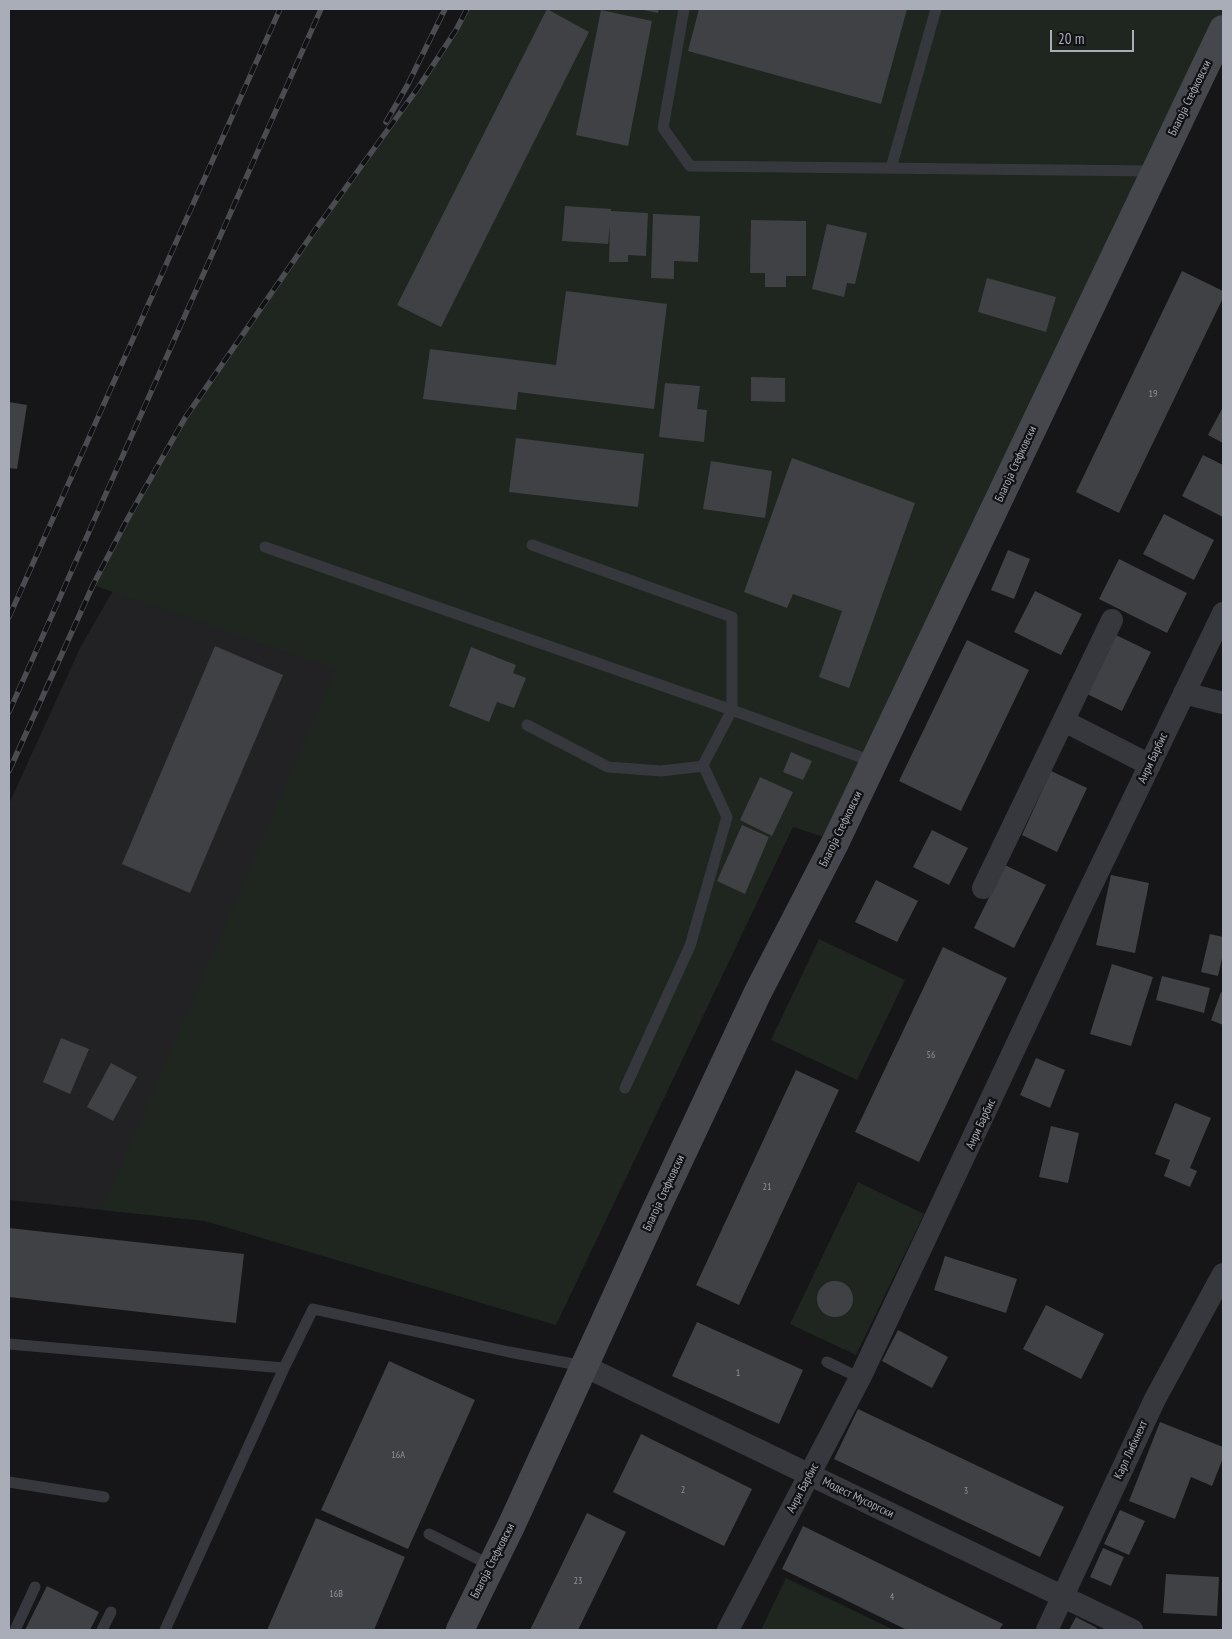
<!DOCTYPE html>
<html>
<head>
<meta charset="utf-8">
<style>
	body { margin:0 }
	#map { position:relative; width:1232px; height:1639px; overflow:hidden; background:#161618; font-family:"PT Sans Narrow",sans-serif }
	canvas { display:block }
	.frame { position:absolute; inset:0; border:10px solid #a8adb8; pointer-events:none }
	.scale { position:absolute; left:1050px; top:30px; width:84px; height:22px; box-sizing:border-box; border:2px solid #a8adb8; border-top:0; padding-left:6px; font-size:15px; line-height:18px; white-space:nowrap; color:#a8adb8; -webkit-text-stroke:4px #111113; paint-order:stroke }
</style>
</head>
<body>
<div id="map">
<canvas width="1232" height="1639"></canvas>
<div class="frame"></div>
<div class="scale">20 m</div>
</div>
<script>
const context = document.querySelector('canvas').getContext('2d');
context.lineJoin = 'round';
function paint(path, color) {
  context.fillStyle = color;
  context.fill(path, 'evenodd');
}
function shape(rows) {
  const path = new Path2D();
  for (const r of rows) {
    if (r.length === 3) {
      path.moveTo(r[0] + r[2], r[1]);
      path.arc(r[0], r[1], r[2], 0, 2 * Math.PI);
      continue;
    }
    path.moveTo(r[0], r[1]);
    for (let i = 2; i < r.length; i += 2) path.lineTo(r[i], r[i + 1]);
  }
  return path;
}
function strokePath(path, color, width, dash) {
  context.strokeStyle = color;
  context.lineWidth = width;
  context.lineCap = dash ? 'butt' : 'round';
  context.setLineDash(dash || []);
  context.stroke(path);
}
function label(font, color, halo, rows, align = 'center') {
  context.font = font + ' "PT Sans Narrow",sans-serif';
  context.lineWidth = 4.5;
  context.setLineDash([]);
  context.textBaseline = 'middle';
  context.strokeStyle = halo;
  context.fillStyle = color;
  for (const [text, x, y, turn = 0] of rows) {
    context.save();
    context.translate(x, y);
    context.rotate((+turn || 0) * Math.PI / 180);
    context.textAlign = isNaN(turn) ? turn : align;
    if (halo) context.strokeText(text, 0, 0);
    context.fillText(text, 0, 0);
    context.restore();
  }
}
const built = shape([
	[232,383,654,428,556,1325,205,1221,9,1200,9,804,80,648]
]);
const green = shape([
	[467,9,1223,9,1223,24,836,841,793,827,556,1325,205,1221,102,1210,336,669,93,585,128,518,185,418,335,202,418,88,456,30],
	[819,939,905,980,857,1080,771,1040],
	[858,1182,924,1214,856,1355,790,1324],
	[786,1578,894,1630,761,1630]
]);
const building = shape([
	[547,9,589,32,441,327,397,305],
	[639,9,659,9,658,13],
	[699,9,907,9,881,104,688,51],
	[601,10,652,21,628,146,576,135],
	[565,206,611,209,611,211,648,213,646,256,628,255,628,262,609,262,610,226,608,244,562,241],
	[653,214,700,216,698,262,674,261,674,279,651,278],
	[751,220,806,221,806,276,786,276,786,287,765,287,765,273,750,273],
	[827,224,867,233,855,284,847,283,844,297,812,289],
	[1182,271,1223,291,1223,298,1119,513,1076,492],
	[987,278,1056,297,1046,332,978,312],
	[566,291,667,304,654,409,518,392,516,410,423,399,430,349,556,365],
	[751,377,785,378,785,402,751,401],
	[665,383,700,386,697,409,707,410,704,442,659,437],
	[9,402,27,405,17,469,9,468],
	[1223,407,1223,443,1208,435],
	[516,438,644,454,638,507,509,492],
	[1203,455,1223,465,1223,517,1182,496],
	[792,458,915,503,849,688,819,677,842,611,793,594,787,608,744,592],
	[711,461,772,471,765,518,703,509],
	[1164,514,1214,540,1194,580,1143,554],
	[1008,550,1030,559,1014,599,991,590],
	[1119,559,1187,593,1167,633,1099,599],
	[1035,591,1082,614,1061,655,1014,632],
	[1114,634,1151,652,1122,711,1085,693],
	[967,640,1029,670,961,811,899,781],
	[215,646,283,675,190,893,122,864],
	[471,647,516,665,513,673,526,678,514,708,497,702,489,722,449,706],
	[791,752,812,761,803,780,783,772],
	[1051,771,1087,788,1057,852,1022,835],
	[760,777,793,792,772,836,740,820],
	[742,825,769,837,745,894,717,881],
	[932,830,968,848,949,885,913,867],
	[1005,865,1046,885,1014,948,974,928],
	[1111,875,1149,883,1135,953,1096,945],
	[876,880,918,901,897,942,855,922],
	[1210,934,1223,937,1223,954,1218,976,1201,972],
	[943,947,1007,978,919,1162,855,1132],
	[1112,964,1153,977,1131,1046,1090,1034],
	[1162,976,1210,988,1204,1013,1156,1000],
	[1221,992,1223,993,1223,1025,1211,1020],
	[61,1038,89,1049,70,1094,43,1082],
	[1036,1058,1065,1070,1050,1108,1020,1095],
	[111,1063,137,1077,113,1121,87,1107],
	[796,1070,839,1090,739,1305,696,1285],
	[1175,1103,1211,1118,1190,1168,1197,1171,1190,1187,1164,1176,1170,1160,1155,1154],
	[1051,1126,1079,1133,1068,1183,1039,1177],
	[9,1228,244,1254,236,1323,9,1297],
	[945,1256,1017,1279,1006,1313,934,1290],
	[835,1299,18],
	[1046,1305,1104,1334,1081,1379,1023,1349],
	[697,1322,803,1370,779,1424,672,1376],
	[898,1330,948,1357,932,1388,882,1361],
	[389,1361,475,1400,408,1549,321,1510],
	[858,1409,1064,1507,1040,1557,834,1459],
	[1160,1422,1223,1447,1223,1458,1212,1486,1191,1477,1175,1519,1129,1501],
	[641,1434,752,1489,724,1546,613,1492],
	[1120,1510,1145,1521,1129,1555,1104,1544],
	[587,1513,626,1532,578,1630,530,1630],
	[316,1518,405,1557,374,1630,267,1630],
	[803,1526,1003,1624,999,1630,907,1630,782,1569],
	[1103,1548,1124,1557,1111,1586,1090,1577],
	[1166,1574,1219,1577,1217,1616,1163,1613],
	[47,1586,99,1612,90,1630,25,1630],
	[1076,1617,1097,1628,1096,1630,1069,1630]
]);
const lane = shape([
	[684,9,663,128,690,166,1153,171],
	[891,168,936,9],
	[532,545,732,617,732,710,703,765,727,817,690,946,625,1088],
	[265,547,732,710,874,762],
	[527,725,608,767,661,771,704,766],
	[9,1344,284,1368],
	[827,1362,860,1378],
	[9,1482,104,1497],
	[429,1534,490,1565],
	[15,1630,35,1587],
	[102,1630,111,1612],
	[165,1630,284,1368,313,1309,509,1352,584,1366]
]);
const street = shape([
	[1184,693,1223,703],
	[1064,721,1150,765],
	[983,888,1112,620],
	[584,1366,1132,1630],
	[728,1630,860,1378,1083,903,1223,613],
	[1047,1630,1155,1399,1223,1274]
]);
const secondary = shape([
	[460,1630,512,1524,652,1218,758,992,836,841,1223,29]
]);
const rail = shape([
	[386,122,407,86,445,9],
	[9,617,280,9],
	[9,712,321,9],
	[9,771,93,585,128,518,185,418,315,230,418,88,456,30,467,9]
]);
const numberNames = [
	["19",1153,394],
	["56",931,1055],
	["21",767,1187],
	["1",738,1373],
	["16А",398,1455],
	["2",683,1490],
	["3",966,1491],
	["23",578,1581],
	["16B",336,1594],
	["4",892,1597]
];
const streetNames = [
	["Благоја Стефковски",1190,98,-64],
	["Благоја Стефковски",1016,464,-65],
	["Анри Барбис",1153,758,-65],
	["Благоја Стефковски",841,829,-64],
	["Анри Барбис",981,1124,-65],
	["Благоја Стефковски",664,1193,-65],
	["Карл Либкнехт",1131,1450,-65],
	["Анри Барбис",803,1488,-62],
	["Модест Мусоргски",858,1498,26],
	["Благоја Стефковски",493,1561,-63]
];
paint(built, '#222225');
paint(green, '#1e261f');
paint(building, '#404145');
strokePath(lane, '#37383d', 11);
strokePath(street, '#37383d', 22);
strokePath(secondary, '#45474d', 28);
strokePath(rail, '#4a4c52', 5.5);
strokePath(rail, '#111113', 4, [11]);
label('10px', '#8e929b', null, numberNames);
label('12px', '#a8adb8', '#111113', streetNames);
</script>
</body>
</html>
